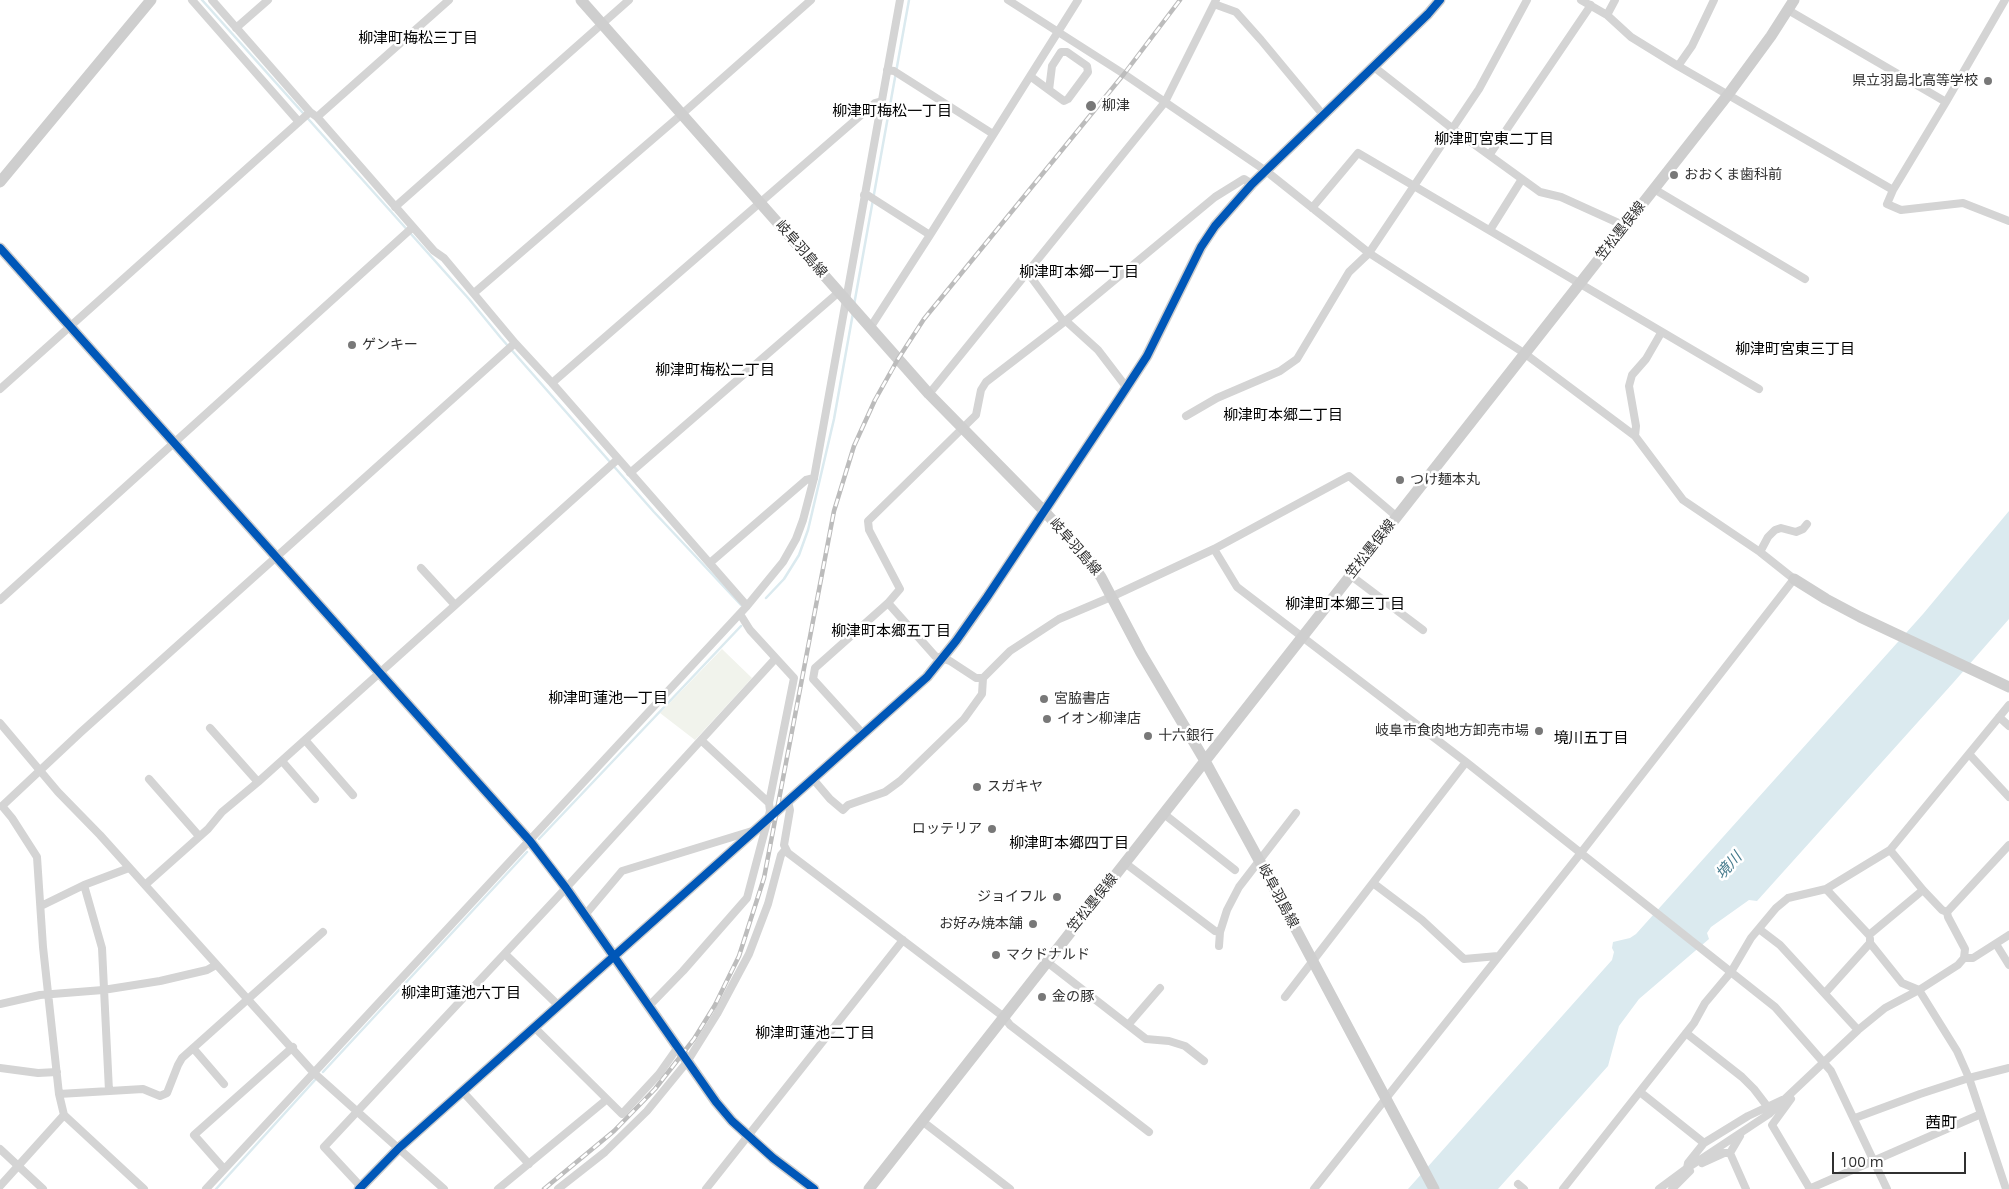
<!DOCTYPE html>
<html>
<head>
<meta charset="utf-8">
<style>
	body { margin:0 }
	#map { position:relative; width:2009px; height:1189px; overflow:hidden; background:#fff; font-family:"Open Sans",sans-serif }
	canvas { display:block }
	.scale { position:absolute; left:1832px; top:1152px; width:134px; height:22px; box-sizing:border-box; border:2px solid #303030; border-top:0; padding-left:6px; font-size:15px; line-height:18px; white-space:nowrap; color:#303030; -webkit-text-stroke:4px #fff; paint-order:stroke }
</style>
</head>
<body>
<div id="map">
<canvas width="2009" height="1189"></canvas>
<div class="scale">100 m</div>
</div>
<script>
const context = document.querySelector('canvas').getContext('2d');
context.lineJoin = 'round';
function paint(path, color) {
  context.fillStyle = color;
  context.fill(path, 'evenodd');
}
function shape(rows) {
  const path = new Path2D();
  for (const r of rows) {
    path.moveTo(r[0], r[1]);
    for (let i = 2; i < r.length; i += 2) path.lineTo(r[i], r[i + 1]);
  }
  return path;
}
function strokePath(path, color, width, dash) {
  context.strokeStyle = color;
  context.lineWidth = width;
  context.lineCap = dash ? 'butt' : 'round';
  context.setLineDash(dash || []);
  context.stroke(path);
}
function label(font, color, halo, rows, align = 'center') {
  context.font = font + ' "Open Sans","Noto Sans JP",sans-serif';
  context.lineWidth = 5;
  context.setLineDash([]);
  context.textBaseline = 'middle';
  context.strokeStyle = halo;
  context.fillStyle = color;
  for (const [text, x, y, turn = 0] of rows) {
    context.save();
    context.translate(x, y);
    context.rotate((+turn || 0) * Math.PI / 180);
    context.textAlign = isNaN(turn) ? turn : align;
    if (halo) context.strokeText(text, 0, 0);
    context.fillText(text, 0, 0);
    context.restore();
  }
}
const green = shape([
	[722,649,752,678,695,740,660,713]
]);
const water = shape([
	[2009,511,2009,619,1953,683,1757,901,1749,900,1711,927,1707,933,1709,939,1639,999,1619,1026,1608,1066,1498,1189,1408,1189,1612,960,1614,952,1612,948,1613,942,1630,938,1636,934,1923,614]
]);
const stream = shape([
	[202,0,469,299,501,338,654,512,741,605],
	[854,305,909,0],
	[766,598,784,579,799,555,808,530,834,419,853,313],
	[539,839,741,626],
	[323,1072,527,852],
	[216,1189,315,1080]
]);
const street = shape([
	[192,0,299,122],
	[212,0,310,112,317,117,434,251,444,258,515,343,552,383,747,606],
	[1008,0,1124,74,1266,171,1369,253,1524,353,1635,436,1683,500,1760,552,1794,579,1580,854,1314,1189],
	[1581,0,1607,15,1631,37,1678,66,1893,190],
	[2005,0,1946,102,1893,190,1887,204,1901,210,1963,203,2009,221],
	[1214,4,1236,12,1261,40,1324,116],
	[1788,10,1946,102],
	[1607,15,1615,0],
	[236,28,268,0],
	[1678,66,1692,46,1714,0],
	[1374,67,1453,129,1540,192,1561,197,1625,226],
	[887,70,894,71,993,134],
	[1030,76,1049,90,1052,66,1061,52,1067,52,1087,66,1088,72,1068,99,1064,101,1049,90],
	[317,117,449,0],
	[1490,154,1591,5],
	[1654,189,1805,279],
	[864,195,869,196,930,235],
	[395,207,629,0],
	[1312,208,1358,153,1759,389],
	[1490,230,1522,179],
	[1028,273,1064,322],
	[474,293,682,114,811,0],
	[1066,321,1098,350,1127,388],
	[870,328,930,235,1078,0],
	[552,383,875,103,882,101],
	[0,389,310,112],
	[929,394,1165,102,1216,0],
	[1186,416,1217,398,1280,371,1297,359,1349,272,1369,253,1479,89,1527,0],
	[1635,436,1636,426,1629,386,1632,375,1646,359,1661,333],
	[630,473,839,292],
	[1214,549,1237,587,1466,762,1775,1007,1831,1071,1887,1189],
	[1760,552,1768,537,1775,530,1781,528,1796,532,1803,529,1807,524],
	[711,562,806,480,814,478],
	[421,568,455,605],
	[1350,575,1423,630],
	[0,600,413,227],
	[888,603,935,656,950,661,976,678,983,678,1010,651,1059,619,1111,597,1214,549,1349,476,1396,516],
	[1999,717,2009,726],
	[0,723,58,792,100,835,314,1073,444,1189],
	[210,728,258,782],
	[863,734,813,679,815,668,888,603,900,589,869,530,868,521,976,415,981,390,986,382,1064,322,1215,197,1244,179,1252,184],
	[305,740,353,795],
	[702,741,769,803],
	[1969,754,2009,797],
	[282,761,315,799],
	[149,779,199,836],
	[813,779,830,799,843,810,848,805,885,792,900,781,964,719,982,694,983,678],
	[788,801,790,810,784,845,788,853,1004,1017,1010,1025,1149,1132],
	[1164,814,1235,870],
	[1890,850,1923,890,1942,910,1947,912],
	[1125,863,1215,931,1220,932],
	[1373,883,1422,920,1464,959,1498,956],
	[84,885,102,948,109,1091],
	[145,885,208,829,222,812,258,782,618,459],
	[1826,889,1869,935,1923,890],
	[41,906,84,885,129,868],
	[585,915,622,871,752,831],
	[1759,929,1780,945,1858,1030],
	[1870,943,1902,983,1919,990,1957,1051,1969,1078,2006,1189],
	[1996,944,2009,965],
	[1219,946,1220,932,1227,910,1239,887,1296,813],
	[505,954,559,1006],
	[1964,958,1973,958,2009,935],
	[1047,962,1146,1039,1169,1041,1185,1046,1204,1061],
	[1825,993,1870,943,1870,939],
	[1285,997,1466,762],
	[0,1004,40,995,103,990,160,981,207,970,216,965],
	[649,1006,683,971,747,898,770,811,769,803,794,678,750,630,740,614],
	[1128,1025,1160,988],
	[535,1028,622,1114,659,1074,678,1047],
	[1686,1033,1742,1077,1754,1089,1767,1106],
	[193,1048,224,1084],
	[0,1068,38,1073,57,1072],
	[463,1092,529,1164],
	[1640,1092,1704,1143],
	[59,1094,143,1089,160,1096,167,1093,178,1065,182,1058,323,932],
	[1791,1099,1772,1125,1810,1189],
	[1855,1118,1920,1094,1969,1078,2009,1068],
	[922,1121,1010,1189],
	[1740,1136,1730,1153,1746,1189],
	[0,1149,43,1189],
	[1702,1163,1724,1153,1730,1153],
	[1687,1168,1688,1163,1704,1143,1748,1116,1782,1100],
	[224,1169,194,1135,293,1047],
	[1518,1184,1524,1189],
	[0,1186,64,1115],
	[144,1189,64,1115,59,1094,43,947,37,857,12,818,2,806,81,732,515,343],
	[206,1189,747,606,783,562,796,539,803,520,814,478,900,0],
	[363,1189,324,1147,566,888,775,659],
	[498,1189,606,1100],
	[558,1189,605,1152,647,1111,687,1062,717,1014,749,954,768,904,781,855,785,850],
	[706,1189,903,940],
	[1563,1189,1694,1023,1705,1003,1731,972,1751,938,1776,908,1788,898,1826,889,1890,850,2009,705],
	[1659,1189,1686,1169,1769,1114,1858,1030,1885,1008,1919,990,1958,965,1964,958,1965,949,1948,917,1947,912,2009,845],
	[1672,1189,1690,1171],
	[1809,1189,1981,1114]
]);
const secondary = shape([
	[581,0,929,394,1044,511,1091,562,1101,577,1141,653,1205,761,1266,873],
	[0,182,151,0],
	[0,248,530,841,566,888,716,1102,732,1121,773,1158,814,1189],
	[1794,579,1826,599,1860,617,2009,687],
	[359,1189,399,1148,927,677,956,641,987,597,1119,399,1147,356,1201,247,1215,226,1252,184,1428,14,1440,0],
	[869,1189,1654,189,1727,96,1771,36,1794,0]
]);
const rail = shape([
	[544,1189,614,1131,655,1089,694,1039,715,1005,739,956,764,878,834,511,854,446,875,400,898,359,924,319,1124,74,1180,0]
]);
const secondaryBridge = shape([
	[1266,873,1434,1189]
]);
const cycleway = shape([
	[0,248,530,841,566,888,716,1102,732,1121,773,1158,814,1189],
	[359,1189,399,1148,927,677,956,641,987,597,1119,399,1147,356,1201,247,1215,226,1252,184,1428,14,1440,0]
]);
const markers = [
	[1988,81,5,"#787878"],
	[1091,106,6,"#787878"],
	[1674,175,5,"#787878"],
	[352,345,5,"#787878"],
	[1400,480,5,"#787878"],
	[1044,699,5,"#787878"],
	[1047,719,5,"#787878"],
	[1539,731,5,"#787878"],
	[1148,736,5,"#787878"],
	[977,787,5,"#787878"],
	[992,829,5,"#787878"],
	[1057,897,5,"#787878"],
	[1033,924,5,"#787878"],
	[996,955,5,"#787878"],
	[1042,997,5,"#787878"]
];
const poiNames = [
	["県立羽島北高等学校",1978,81,"right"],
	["柳津",1102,106],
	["おおくま歯科前",1684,175],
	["ゲンキー",362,345],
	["つけ麺本丸",1410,480],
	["宮脇書店",1054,699],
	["イオン柳津店",1057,719],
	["岐阜市食肉地方卸売市場",1529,731,"right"],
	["十六銀行",1158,736],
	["スガキヤ",987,787],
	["ロッテリア",982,829,"right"],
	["ジョイフル",1047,897,"right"],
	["お好み焼本舗",1023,924,"right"],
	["マクドナルド",1006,955],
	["金の豚",1052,997]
];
const streetNames = [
	["笠松墨俣線",1621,231,-52],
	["岐阜羽島線",801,249,49],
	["岐阜羽島線",1075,547,49],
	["笠松墨俣線",1371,549,-52],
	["岐阜羽島線",1278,896,62],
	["笠松墨俣線",1093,903,-51]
];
const neighbourhoodNames = [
	["柳津町梅松三丁目",418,39],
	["柳津町梅松一丁目",892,112],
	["柳津町宮東二丁目",1494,140],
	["柳津町本郷一丁目",1079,273],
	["柳津町宮東三丁目",1795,350],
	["柳津町梅松二丁目",715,371],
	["柳津町本郷二丁目",1283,416],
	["柳津町本郷三丁目",1345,605],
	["柳津町本郷五丁目",891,632],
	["柳津町蓮池一丁目",608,699],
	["境川五丁目",1591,739],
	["柳津町本郷四丁目",1069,844],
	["柳津町蓮池六丁目",461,994],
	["柳津町蓮池二丁目",815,1034]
];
const waterNames = [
	["境川",1729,866,-48]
];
const quarterNames = [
	["茜町",1941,1123]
];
paint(green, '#f1f3ec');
paint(water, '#dbeaef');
strokePath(stream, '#dbeaef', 2.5);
strokePath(street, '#d4d4d4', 8);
strokePath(secondary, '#cecece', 11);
strokePath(rail, '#bcbcbc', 4.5);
strokePath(rail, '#fff', 2.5, [8]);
strokePath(secondaryBridge, '#cecece', 11);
strokePath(cycleway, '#0057b8', 8);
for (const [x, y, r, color] of markers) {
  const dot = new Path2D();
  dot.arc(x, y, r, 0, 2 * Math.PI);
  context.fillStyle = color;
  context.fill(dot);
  strokePath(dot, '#fff', 2);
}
label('14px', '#303030', '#fff', poiNames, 'left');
label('14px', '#303030', '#fff', streetNames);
label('15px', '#000', '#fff', neighbourhoodNames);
label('italic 15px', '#457a8c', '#fff', waterNames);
label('16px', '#000', '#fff', quarterNames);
</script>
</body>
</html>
